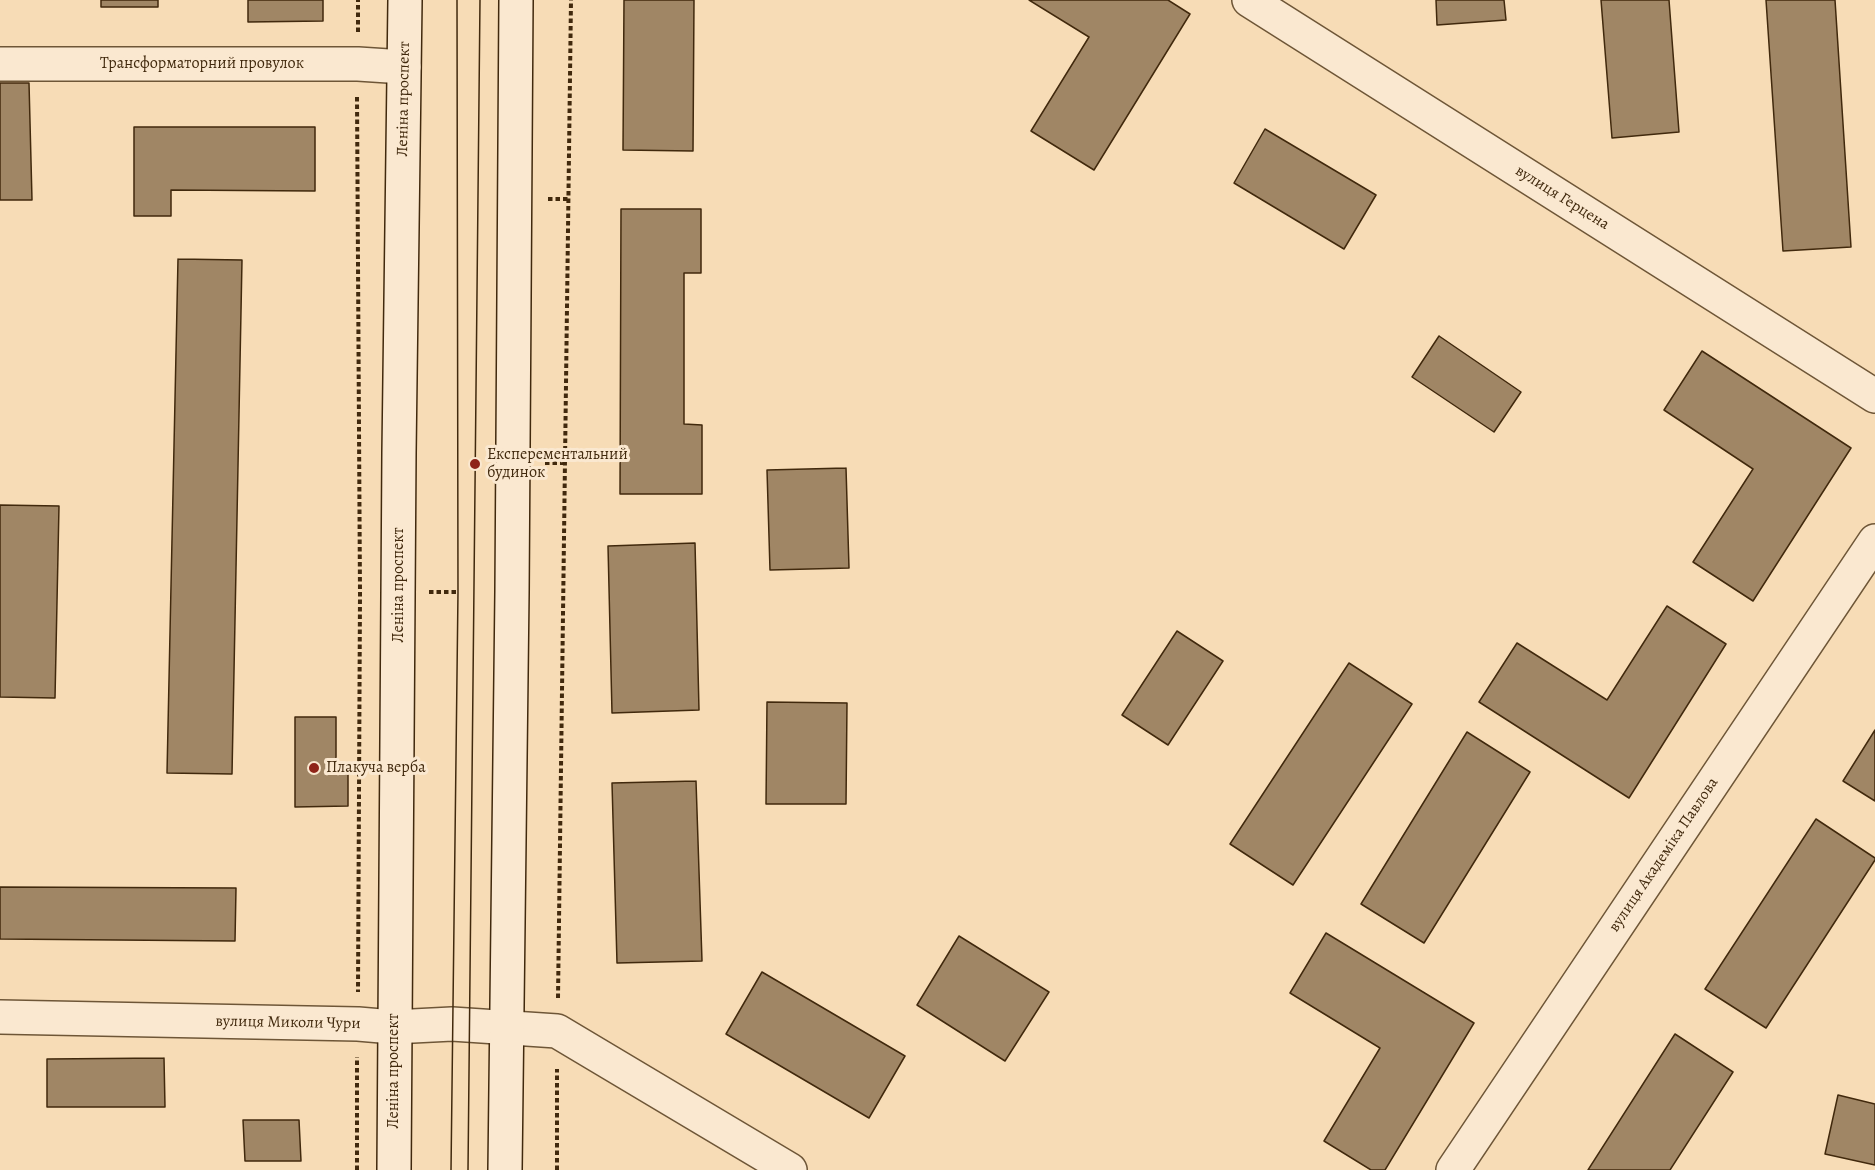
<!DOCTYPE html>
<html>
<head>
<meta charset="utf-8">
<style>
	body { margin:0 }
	canvas { display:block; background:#f7dcb6 }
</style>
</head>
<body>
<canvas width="1875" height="1170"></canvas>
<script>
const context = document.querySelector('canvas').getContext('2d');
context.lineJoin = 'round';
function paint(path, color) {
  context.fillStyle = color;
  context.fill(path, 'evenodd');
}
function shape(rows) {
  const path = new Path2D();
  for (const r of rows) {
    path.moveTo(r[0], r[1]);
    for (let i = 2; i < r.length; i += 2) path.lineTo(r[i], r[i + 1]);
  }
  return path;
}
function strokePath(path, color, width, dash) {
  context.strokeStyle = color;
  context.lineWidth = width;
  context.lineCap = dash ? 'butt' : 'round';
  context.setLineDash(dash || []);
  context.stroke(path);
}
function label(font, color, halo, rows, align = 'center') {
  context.font = font + ' Alegreya,serif';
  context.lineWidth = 6;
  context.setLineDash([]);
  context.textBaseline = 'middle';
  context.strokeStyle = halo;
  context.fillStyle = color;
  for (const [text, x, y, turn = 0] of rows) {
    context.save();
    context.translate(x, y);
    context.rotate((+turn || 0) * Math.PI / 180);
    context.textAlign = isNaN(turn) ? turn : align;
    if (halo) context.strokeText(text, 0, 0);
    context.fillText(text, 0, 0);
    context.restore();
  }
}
const building = shape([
	[101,0,158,0,158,7,101,7,101,0],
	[248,0,323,0,323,21,248,22,248,0],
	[624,0,694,0,693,151,623,150,624,0],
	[1029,0,1168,0,1190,14,1094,170,1031,131,1089,37,1029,0],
	[1436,0,1504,0,1506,20,1437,25,1436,0],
	[1601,0,1669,0,1679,132,1612,138,1601,0],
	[1766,0,1835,0,1851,247,1783,251,1766,0],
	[0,83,29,83,32,200,0,200,0,83],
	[134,127,315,127,315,191,171,190,171,216,134,216,134,127],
	[1265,129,1376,195,1344,249,1234,183,1265,129],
	[621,209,701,209,701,273,684,273,684,424,702,425,702,494,620,494,621,209],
	[178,259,242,260,232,774,167,773,178,259],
	[1439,336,1521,392,1494,432,1412,377,1439,336],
	[1702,351,1851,448,1753,601,1693,562,1753,469,1664,410,1702,351],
	[846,468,849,568,770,570,767,470,846,468],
	[0,505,59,506,55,698,0,697,0,505],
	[695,543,699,710,612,713,608,546,695,543],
	[1667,606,1726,644,1629,798,1479,702,1517,643,1607,700,1667,606],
	[1177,631,1223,661,1168,745,1122,715,1177,631],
	[1349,663,1412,704,1293,885,1230,844,1349,663],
	[767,702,847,703,846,804,766,804,767,702],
	[295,717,336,717,336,771,348,771,348,806,295,807,295,717],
	[1875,730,1875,801,1843,781,1875,730],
	[1467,732,1530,772,1424,943,1361,904,1467,732],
	[696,781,702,961,617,963,612,783,696,781],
	[1816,819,1875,858,1875,860,1766,1028,1705,989,1816,819],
	[0,887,236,888,235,941,0,939,0,887],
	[1326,933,1474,1023,1385,1170,1371,1170,1324,1141,1380,1048,1290,993,1326,933],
	[959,936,1049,992,1005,1061,917,1005,959,936],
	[762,972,905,1056,869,1118,726,1034,762,972],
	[1675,1034,1733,1072,1670,1170,1588,1170,1675,1034],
	[164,1058,165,1107,47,1107,47,1059,164,1058],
	[1838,1095,1875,1104,1875,1165,1825,1154,1838,1095],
	[243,1120,299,1120,301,1161,245,1161,243,1120]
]);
const path = shape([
	[358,32,358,0],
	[357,97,360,594,358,992],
	[548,199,568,199],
	[545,463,564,463],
	[429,592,458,592],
	[558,998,571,0],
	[357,1170,357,1057],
	[557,1170,557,1069]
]);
const minor = shape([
	[1249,0,1875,396],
	[0,64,358,64,404,67],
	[0,1017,358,1024,393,1027,452,1024,557,1031,790,1170],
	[1453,1170,1875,541]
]);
const secondary = shape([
	[394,1170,399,453,405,0],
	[505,1170,512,592,516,0]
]);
const tram = shape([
	[451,1170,458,592,457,0],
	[468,1170,480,0]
]);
const markers = [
	[475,464,6,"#8f2418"],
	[314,768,6,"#8f2418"]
];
const streetNames = [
	["Трансформаторний провулок",202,64],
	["Леніна проспект",404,99,-89],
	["вулиця Герцена",1562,198,32],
	["Леніна проспект",399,585,-90],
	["вулиця Академіка Павлова",1664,855,-56],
	["вулиця Миколи Чури",288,1023,1],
	["Леніна проспект",394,1071,-90]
];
const poiNames = [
	["Експерементальний",487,455],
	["будинок",487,473],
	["Плакуча верба",326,768]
];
paint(building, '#a08665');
strokePath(building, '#41290d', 1.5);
strokePath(minor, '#6e5637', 36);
strokePath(secondary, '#41290d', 36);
strokePath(path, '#41290d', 4, [4.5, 3]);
strokePath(minor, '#fae8d0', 33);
strokePath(secondary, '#fae8d0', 33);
strokePath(tram, '#41290d', 1.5);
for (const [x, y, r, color] of markers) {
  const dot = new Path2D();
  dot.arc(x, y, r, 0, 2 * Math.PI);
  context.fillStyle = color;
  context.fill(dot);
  strokePath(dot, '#fae8d0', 2);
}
label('16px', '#41290d', '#fae8d0', streetNames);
label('16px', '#41290d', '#fae8d0', poiNames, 'left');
</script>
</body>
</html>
